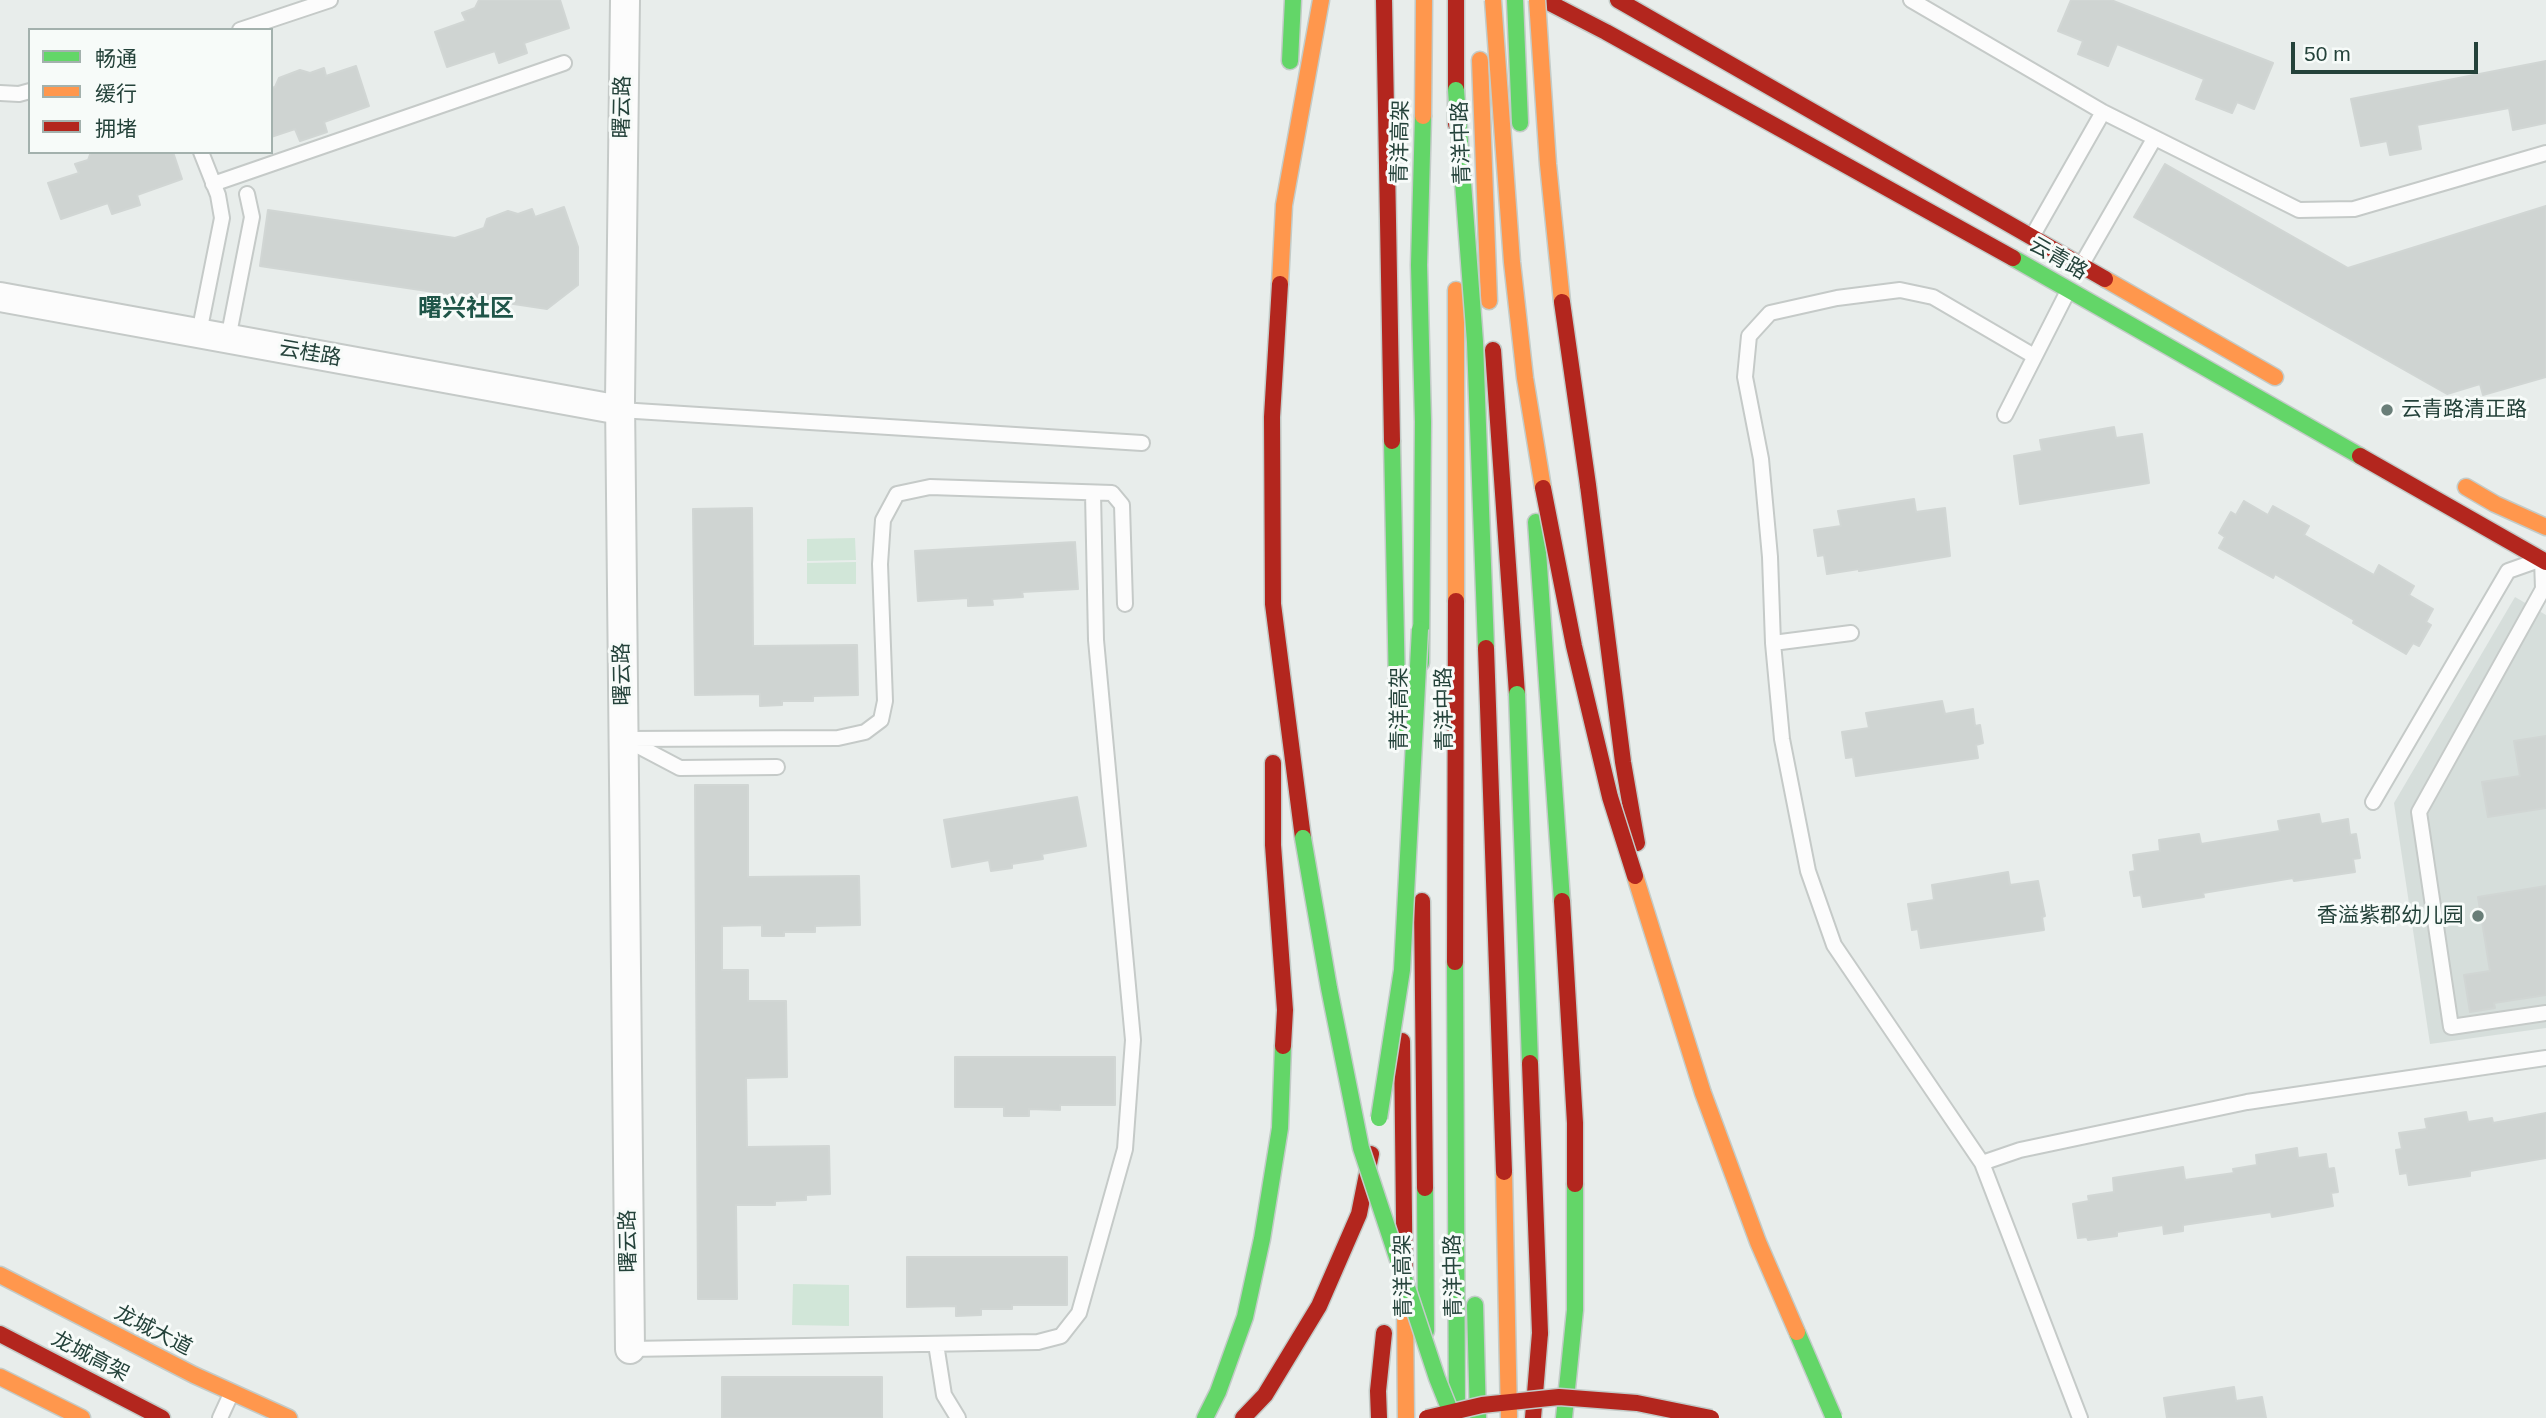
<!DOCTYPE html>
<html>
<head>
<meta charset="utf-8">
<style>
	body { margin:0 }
	#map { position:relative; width:2546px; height:1418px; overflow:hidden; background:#e8edeb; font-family:Arial,"Noto Sans SC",sans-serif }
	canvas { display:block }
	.legend { position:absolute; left:28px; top:28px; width:245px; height:126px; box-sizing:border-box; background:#f7fbf9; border:2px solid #a3b1ad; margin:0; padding:9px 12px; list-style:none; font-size:21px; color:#24423a }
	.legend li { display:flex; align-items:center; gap:14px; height:35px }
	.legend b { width:35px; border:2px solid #a3b1ad }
	.scale { position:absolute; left:2291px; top:42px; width:187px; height:32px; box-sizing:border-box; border:4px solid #24423a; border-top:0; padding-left:9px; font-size:21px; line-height:24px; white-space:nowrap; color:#24423a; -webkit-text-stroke:5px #f7fbf9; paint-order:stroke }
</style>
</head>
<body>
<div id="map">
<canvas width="2546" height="1418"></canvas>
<ul class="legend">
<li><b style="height:9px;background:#63d668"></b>畅通</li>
<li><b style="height:9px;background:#ff974d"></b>缓行</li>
<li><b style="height:9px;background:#b3261e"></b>拥堵</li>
</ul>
<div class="scale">50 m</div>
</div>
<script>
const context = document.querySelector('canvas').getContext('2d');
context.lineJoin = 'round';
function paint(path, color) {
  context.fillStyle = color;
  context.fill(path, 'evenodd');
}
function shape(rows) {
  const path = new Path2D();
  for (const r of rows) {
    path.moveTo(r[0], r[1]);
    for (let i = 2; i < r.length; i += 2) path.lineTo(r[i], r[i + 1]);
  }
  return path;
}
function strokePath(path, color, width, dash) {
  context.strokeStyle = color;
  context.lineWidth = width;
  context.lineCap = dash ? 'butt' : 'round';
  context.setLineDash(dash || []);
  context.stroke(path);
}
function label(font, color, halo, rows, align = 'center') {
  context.font = font + ' Arial,"Noto Sans SC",sans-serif';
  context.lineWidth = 6;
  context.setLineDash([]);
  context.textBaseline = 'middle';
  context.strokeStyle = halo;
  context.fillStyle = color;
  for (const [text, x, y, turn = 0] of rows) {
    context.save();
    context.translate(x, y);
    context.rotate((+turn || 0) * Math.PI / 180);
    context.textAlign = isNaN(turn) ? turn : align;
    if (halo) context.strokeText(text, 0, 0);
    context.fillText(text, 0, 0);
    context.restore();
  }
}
const built = shape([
	[2515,597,2546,615,2546,1028,2430,1044,2394,803]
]);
const green = shape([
	[855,538,856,560,807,561,807,539],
	[856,562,856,584,807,584,807,563],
	[793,1284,849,1285,849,1326,792,1325]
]);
const building = shape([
	[479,0,560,0,569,28,524,43,527,53,499,63,495,51,447,67,435,32,466,21,462,13,475,8,479,0],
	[2071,0,2111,0,2273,63,2254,109,2237,102,2232,113,2196,99,2204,79,2117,44,2108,66,2078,54,2083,41,2058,31,2071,0],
	[2546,61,2546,123,2513,130,2509,108,2417,125,2421,149,2390,155,2387,141,2361,146,2351,99,2546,61],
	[356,66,369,106,324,122,327,132,300,141,295,129,271,137,271,88,275,87,279,78,300,70,310,73,324,68,326,76,356,66],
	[91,152,173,152,182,179,137,195,140,205,112,214,108,203,61,219,48,183,79,173,75,164,88,160,91,152],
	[2165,164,2348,268,2546,206,2546,377,2483,395,2480,384,2447,394,2134,217,2165,164],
	[564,207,578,247,578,285,547,309,260,266,268,210,455,238,484,228,487,219,508,211,518,214,532,209,535,217,564,207],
	[2114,427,2116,438,2142,434,2149,483,2020,504,2014,456,2042,451,2040,440,2114,427],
	[1914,499,1916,512,1945,508,1950,556,1859,571,1859,569,1827,574,1824,555,1818,556,1814,530,1841,526,1838,511,1914,499],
	[2244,501,2268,515,2273,506,2309,526,2304,535,2374,575,2379,565,2414,586,2409,595,2433,609,2426,622,2431,625,2419,646,2413,643,2406,654,2353,623,2354,620,2275,574,2273,578,2219,548,2225,537,2219,533,2231,512,2236,515,2244,501],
	[752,508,753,646,857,645,858,695,813,696,813,701,782,701,782,705,760,706,760,694,695,695,693,509,752,508],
	[1075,542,1078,589,1022,592,1023,597,992,599,993,605,968,606,968,598,918,601,915,551,1075,542],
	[1942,701,1945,714,1973,709,1975,726,1980,725,1983,743,1976,745,1978,758,1856,776,1853,757,1846,758,1842,732,1869,728,1866,713,1942,701],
	[2546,736,2546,808,2488,817,2482,782,2520,776,2514,741,2546,736],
	[695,785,748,785,748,877,859,876,860,925,815,926,815,932,784,932,784,936,762,936,762,925,722,926,722,970,748,970,748,1001,786,1001,787,1077,746,1078,747,1147,829,1146,830,1194,806,1195,806,1200,775,1201,775,1205,736,1205,737,1299,698,1299,695,785],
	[1077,797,1086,846,1042,854,1043,859,1012,864,1012,868,991,871,989,860,952,867,944,820,1077,797],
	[2319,814,2321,824,2348,819,2350,835,2356,834,2360,858,2353,859,2355,872,2294,881,2293,878,2203,893,2204,897,2143,907,2141,895,2134,896,2130,872,2135,871,2133,855,2160,851,2159,840,2199,834,2201,844,2256,835,2280,831,2278,821,2319,814],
	[2008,872,2010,885,2038,881,2045,916,2042,917,2044,930,1921,948,1918,929,1912,930,1908,904,1934,900,1932,885,2008,872],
	[2546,886,2546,995,2494,1003,2495,1008,2470,1012,2464,975,2490,971,2478,897,2546,886],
	[955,1057,1115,1057,1115,1105,1060,1105,1060,1110,1029,1109,1029,1116,1004,1116,1004,1107,955,1107,955,1057],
	[2466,1112,2468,1122,2492,1118,2493,1123,2546,1113,2546,1158,2470,1171,2470,1176,2409,1185,2407,1173,2400,1174,2396,1150,2402,1149,2399,1133,2427,1129,2425,1119,2466,1112],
	[2297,1148,2298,1158,2326,1154,2328,1169,2334,1168,2338,1192,2331,1193,2333,1206,2272,1217,2271,1212,2183,1225,2183,1231,2164,1234,2163,1225,2117,1232,2117,1236,2088,1240,2087,1237,2078,1238,2073,1204,2089,1201,2088,1196,2114,1192,2113,1178,2183,1167,2185,1180,2234,1173,2233,1169,2257,1165,2256,1155,2297,1148],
	[907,1257,1067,1257,1067,1305,1012,1305,1012,1309,981,1309,981,1315,956,1316,956,1306,907,1307,907,1257],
	[722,1377,882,1377,882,1418,722,1418,722,1377],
	[2234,1387,2236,1401,2262,1397,2266,1418,2167,1418,2164,1398,2234,1387]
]);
const lane = shape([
	[1911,0,2103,112,2299,210,2354,209,2546,153],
	[240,30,330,0],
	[0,93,19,94,30,91],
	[213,184,564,63],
	[2033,235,2103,112],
	[2082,264,2154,139],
	[199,333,222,218,218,195,201,152],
	[228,339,252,217,247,194],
	[2034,356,1933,297,1900,290,1837,298,1770,313,1749,336,1745,377,1761,459,1770,557,1773,643,1782,739,1808,871,1834,945,1982,1163,2080,1418],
	[620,410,1142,443],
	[2005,415,2068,291],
	[1773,643,1851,633],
	[624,739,838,738,865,732,881,720,885,701,880,564,883,520,897,494,930,487,1112,493,1122,505,1125,604],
	[625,739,680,768,777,767],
	[2373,802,2508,571,2542,559,2543,589,2419,812,2451,1027,2546,1013],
	[1982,1163,2020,1150,2247,1102,2546,1058],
	[936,1344,944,1395,958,1418],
	[630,1349,1038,1342,1061,1336,1079,1313,1125,1149,1133,1040,1096,640,1093,493],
	[220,1418,231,1394]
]);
const street = shape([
	[625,0,620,400,630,1349],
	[0,297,620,410]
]);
const fast = shape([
	[1515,0,1520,123],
	[1290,61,1293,0],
	[2013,258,2360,456],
	[1392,441,1398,740],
	[1536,522,1562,901],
	[1421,663,1423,422,1419,265,1423,116],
	[1455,962,1457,1418],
	[1425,1188,1426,1331],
	[1475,1305,1478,1418],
	[1205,1418,1218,1392,1245,1317,1262,1239,1280,1128,1283,1046],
	[1564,1418,1575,1310,1575,1184]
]);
const slow = shape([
	[1480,60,1489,301],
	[1423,116,1424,0],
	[2105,279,2275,377],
	[1280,284,1284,205,1321,0],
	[2466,487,2495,504,2546,527],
	[1456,601,1456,290],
	[0,1275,194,1375,289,1418],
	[1405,1306,1406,1418],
	[0,1377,82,1418]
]);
const jam = shape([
	[1384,0,1392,441],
	[1456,0,1456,124],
	[1544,0,1606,32,2013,258],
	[1618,0,2105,279],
	[1280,284,1272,417,1273,604,1303,838],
	[1493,350,1517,694],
	[2360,456,2546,562],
	[1588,485,1623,762,1637,843],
	[1273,763,1273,845,1285,1010,1283,1046],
	[1422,901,1425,1188],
	[1562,901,1575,1123,1575,1184],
	[1455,962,1456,601],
	[1402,1041,1405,1306],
	[0,1334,162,1418],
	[1243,1418,1265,1395,1319,1306,1359,1214,1371,1154],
	[1379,1418,1378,1391,1384,1333],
	[1533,1418,1540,1333]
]);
const fastBridge = shape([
	[1456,90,1475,342,1486,648],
	[1517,694,1530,1063],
	[1303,838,1329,988,1361,1148,1437,1378,1453,1418],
	[1379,1118,1402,970,1420,629],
	[1797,1332,1834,1418]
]);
const slowBridge = shape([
	[1493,0,1512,262,1525,378,1543,488],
	[1537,0,1548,164,1562,302],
	[1635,876,1703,1093,1758,1242,1797,1332],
	[1504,1172,1509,1418]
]);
const jamBridge = shape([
	[1562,302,1588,485],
	[1543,488,1574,646,1610,797,1635,876],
	[1486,648,1504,1172],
	[1530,1063,1540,1333],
	[1427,1418,1482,1405,1559,1397,1637,1403,1711,1418]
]);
const markers = [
	[2387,410,7,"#697e78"],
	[2478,916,7,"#697e78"]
];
const streetNames = [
	["曙云路",623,107,-89],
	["青洋高架",1401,142,-89],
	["青洋中路",1462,143,-92],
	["云青路",2058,259,30],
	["云桂路",310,354,10],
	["曙云路",623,674,-91],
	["青洋高架",1400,709,-90],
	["青洋中路",1445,709,-91],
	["曙云路",629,1241,-91],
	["青洋高架",1404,1276,-91],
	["青洋中路",1454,1276,-91],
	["龙城大道",153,1331,27],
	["龙城高架",90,1357,27]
];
const poiNames = [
	["云青路清正路",2401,410],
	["香溢紫郡幼儿园",2464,916,"right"]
];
const quarterNames = [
	["曙兴社区",466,309]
];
paint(built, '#d6dedb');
paint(green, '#d1e6d8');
paint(building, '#cfd4d2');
strokePath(building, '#d1d6d4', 2);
strokePath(lane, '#c5cac8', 18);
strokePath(street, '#c5cac8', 32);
strokePath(fast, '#c3cbc8', 19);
strokePath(slow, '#c3cbc8', 19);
strokePath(jam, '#c3cbc8', 19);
strokePath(lane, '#fcfcfc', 14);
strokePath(street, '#fcfcfc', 28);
strokePath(fast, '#63d668', 16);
strokePath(slow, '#ff974d', 16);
strokePath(jam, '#b3261e', 16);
strokePath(fastBridge, '#c3ccc9', 19, []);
strokePath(slowBridge, '#c3ccc9', 19, []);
strokePath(jamBridge, '#c3ccc9', 19, []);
strokePath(fastBridge, '#63d668', 16);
strokePath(slowBridge, '#ff974d', 16);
strokePath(jamBridge, '#b3261e', 16);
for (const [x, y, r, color] of markers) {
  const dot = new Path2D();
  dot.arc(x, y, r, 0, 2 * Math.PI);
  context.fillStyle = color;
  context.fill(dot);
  strokePath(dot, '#f7fbf9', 2.5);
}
label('21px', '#24423a', '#f7fbf9', streetNames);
label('21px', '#24423a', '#f7fbf9', poiNames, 'left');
label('bold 24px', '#1f5548', '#f7fbf9', quarterNames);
</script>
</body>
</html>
